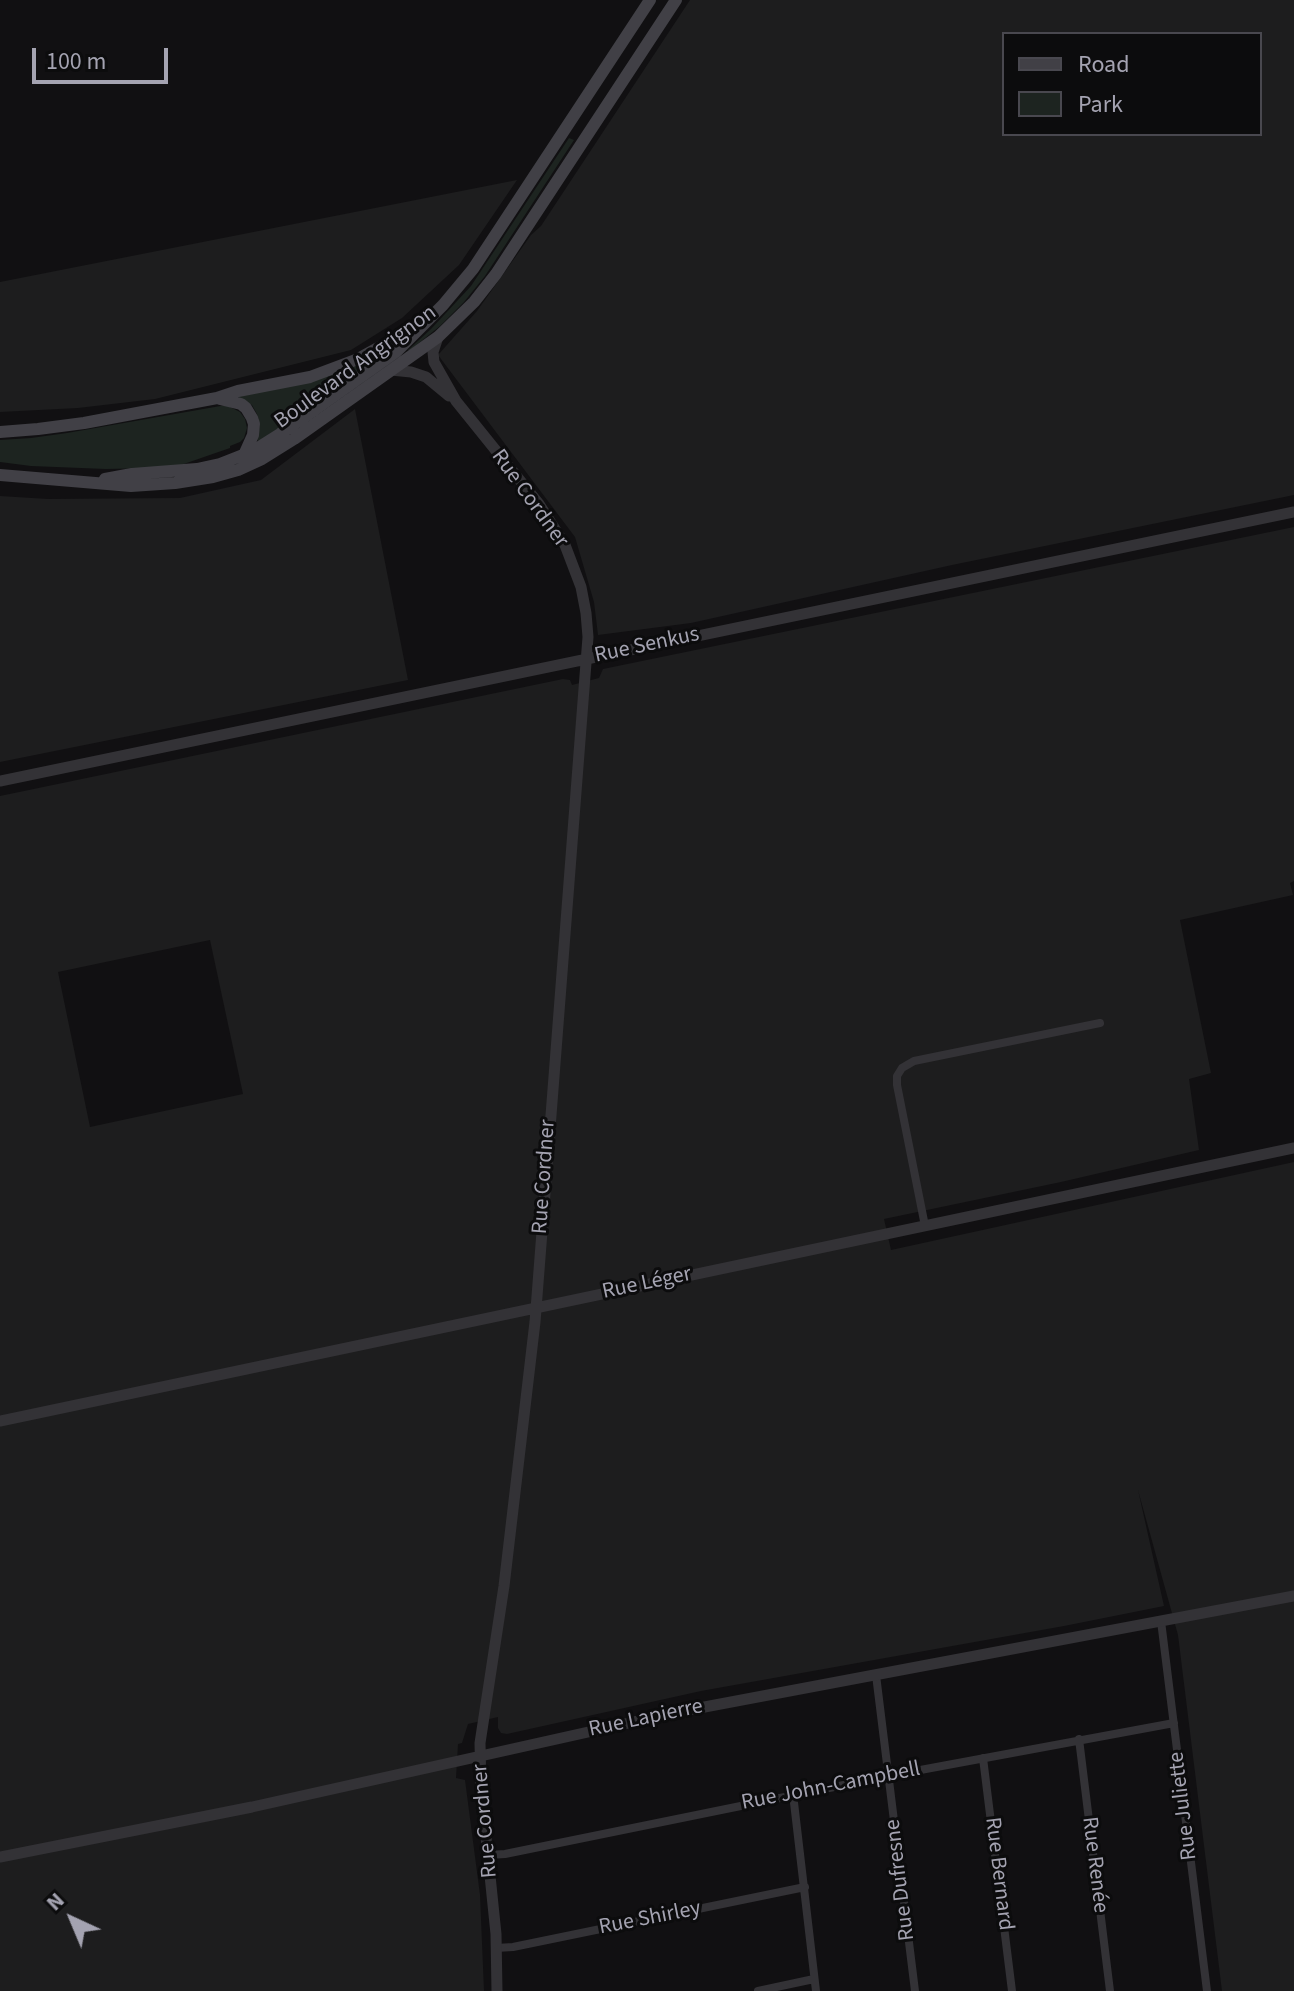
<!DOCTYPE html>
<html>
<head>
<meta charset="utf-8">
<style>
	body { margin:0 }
	#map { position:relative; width:1294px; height:1991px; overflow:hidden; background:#111012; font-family:"Source Sans 3",sans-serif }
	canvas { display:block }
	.legend { position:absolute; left:1002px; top:32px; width:260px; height:104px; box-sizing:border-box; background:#0c0c0d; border:2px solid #49484f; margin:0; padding:10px 14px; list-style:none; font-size:24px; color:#a4a3b1 }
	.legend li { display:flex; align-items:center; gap:16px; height:40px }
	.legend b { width:40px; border:2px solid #49484f }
	.north { position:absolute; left:32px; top:1879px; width:80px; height:80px; -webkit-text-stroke:6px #0c0c0d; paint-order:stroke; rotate:316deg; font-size:22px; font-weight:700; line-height:32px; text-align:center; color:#a4a3b1 }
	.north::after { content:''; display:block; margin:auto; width:28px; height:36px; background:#a4a3b1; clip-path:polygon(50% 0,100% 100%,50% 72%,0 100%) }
	.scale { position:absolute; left:32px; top:48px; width:136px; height:36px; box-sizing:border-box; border:4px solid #a4a3b1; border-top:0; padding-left:10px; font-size:24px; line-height:28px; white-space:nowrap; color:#a4a3b1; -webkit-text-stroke:6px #0c0c0d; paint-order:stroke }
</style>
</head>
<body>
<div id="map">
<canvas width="1294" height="1991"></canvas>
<ul class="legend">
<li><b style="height:10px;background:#414046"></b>Road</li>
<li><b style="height:22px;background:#1d2420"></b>Park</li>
</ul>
<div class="north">N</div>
<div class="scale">100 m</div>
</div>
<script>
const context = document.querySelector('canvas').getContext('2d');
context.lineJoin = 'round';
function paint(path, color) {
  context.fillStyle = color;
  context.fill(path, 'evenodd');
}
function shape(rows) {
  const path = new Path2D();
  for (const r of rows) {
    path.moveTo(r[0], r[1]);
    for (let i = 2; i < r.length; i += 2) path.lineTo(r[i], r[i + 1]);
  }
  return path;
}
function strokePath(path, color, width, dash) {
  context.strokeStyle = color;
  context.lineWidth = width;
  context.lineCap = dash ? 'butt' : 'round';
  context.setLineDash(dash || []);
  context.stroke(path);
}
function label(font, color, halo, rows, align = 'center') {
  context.font = font + ' "Source Sans 3",sans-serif';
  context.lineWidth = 6;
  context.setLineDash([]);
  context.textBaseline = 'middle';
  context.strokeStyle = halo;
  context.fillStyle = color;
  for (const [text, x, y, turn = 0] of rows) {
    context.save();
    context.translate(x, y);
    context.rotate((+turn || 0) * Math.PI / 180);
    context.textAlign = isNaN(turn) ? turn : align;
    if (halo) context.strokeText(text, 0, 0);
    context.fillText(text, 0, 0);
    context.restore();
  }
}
const built = shape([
	[690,0,1294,0,1294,495,952,565,691,623,598,635,594,602,575,537,438,355,477,311,531,235,541,226],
	[1004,34,1260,34,1260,134,1004,134],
	[517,180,459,265,402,318,351,350,155,399,78,408,0,412,0,282],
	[355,409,408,680,0,762,0,496,48,499,180,498,261,480],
	[1294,527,1294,881,1290,883,1293,895,1180,920,1211,1073,1189,1079,1199,1150,1061,1182,884,1219,891,1250,1294,1162,1294,1991,1222,1991,1178,1635,1138,1490,1164,1606,1064,1626,701,1691,507,1734,501,1733,498,1728,498,1717,468,1724,462,1743,458,1744,456,1778,465,1780,480,1895,484,1991,0,1991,0,796,563,679,570,680,572,685,599,678,603,669],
	[210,940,243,1094,90,1127,58,972]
]);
const green = shape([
	[569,138,574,140,485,276,464,302,440,326,409,351,408,350,431,329,471,286],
	[391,345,393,349,260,442,257,440,260,425,257,414,252,405,239,398,240,394],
	[226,405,240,412,245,419,247,428,244,438,240,442,230,446,230,448,178,466,154,468,106,469,31,466,0,462,0,440,31,438,67,433]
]);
const minor = shape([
	[925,1226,897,1085,897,1076,902,1068,914,1061,1100,1023],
	[1161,1621,1207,1991],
	[876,1675,915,1991],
	[1079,1739,1110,1991],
	[983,1758,1012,1991],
	[793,1794,816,1991],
	[489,1855,505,1854,888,1776,1174,1723],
	[496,1948,513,1947,805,1887],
	[758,1991,814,1979]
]);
const tertiary = shape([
	[438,337,433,352,434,362,456,401,539,504,565,545,581,587,586,613,588,637,535,1322,504,1586,480,1743,481,1788,496,1934,497,1991],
	[391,370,411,372,426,377,449,396],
	[0,781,1294,512],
	[0,1421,1294,1148],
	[0,1857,252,1807,678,1712,1294,1596]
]);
const secondary = shape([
	[220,399,241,404,246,408,252,418,254,424,253,435,244,455],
	[0,432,38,429,84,423,217,398,238,391,310,377,358,359,416,327],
	[0,475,131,486,175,483,213,477,238,470,262,459,294,439,438,337,474,302,496,274,676,0],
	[105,479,132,474,197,469,220,464,253,451,280,434,397,351,443,305,473,269,650,0]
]);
const streetNames = [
	["Boulevard Angrignon",356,368,-36],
	["Rue Cordner",529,499,54],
	["Rue Senkus",647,646,-12],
	["Rue Cordner",545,1177,-86],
	["Rue Léger",647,1284,-12],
	["Rue Lapierre",646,1719,-12],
	["Rue John-Campbell",831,1787,-11],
	["Rue Juliette",1184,1806,-97],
	["Rue Cordner",486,1821,-95],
	["Rue Renée",1094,1865,83],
	["Rue Bernard",998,1874,83],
	["Rue Dufresne",901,1880,-97],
	["Rue Shirley",650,1919,-11]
];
paint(built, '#1d1d1e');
paint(green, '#1d2420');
strokePath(minor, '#333236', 8);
strokePath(tertiary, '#333236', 11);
strokePath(secondary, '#414046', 12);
label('22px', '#a4a3b1', '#0c0c0d', streetNames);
</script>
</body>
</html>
